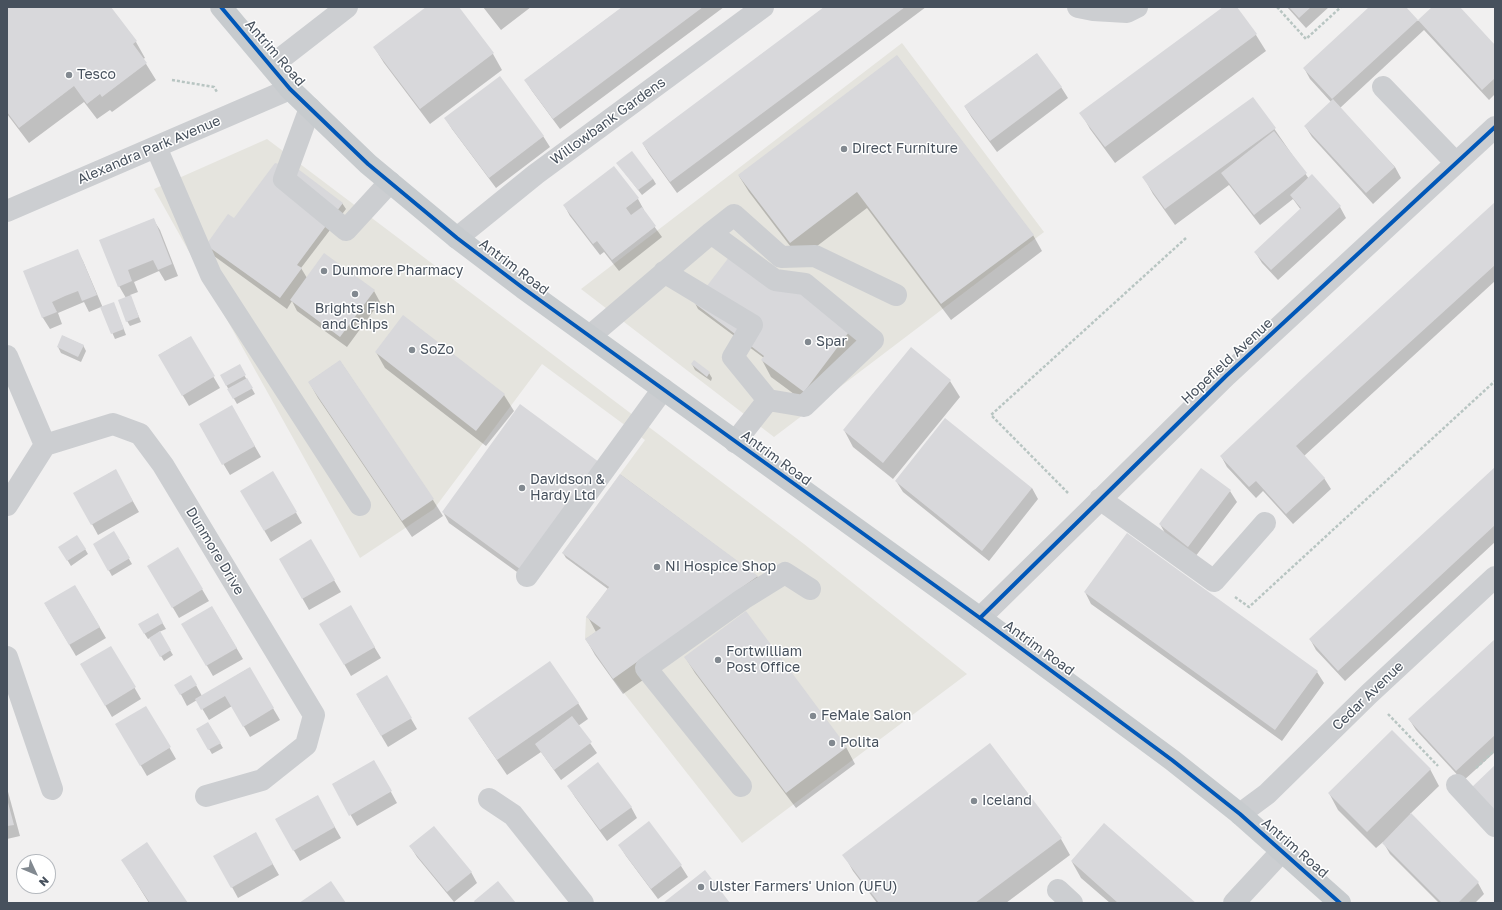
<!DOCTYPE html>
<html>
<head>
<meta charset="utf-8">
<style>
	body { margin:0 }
	#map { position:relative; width:1502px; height:910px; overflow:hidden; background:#f1f0f0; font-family:"Golos Text",sans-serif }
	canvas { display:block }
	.frame { position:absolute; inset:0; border:8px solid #47515d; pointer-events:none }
	.north { position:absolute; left:16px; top:854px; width:40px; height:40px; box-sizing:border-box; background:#fff; border:1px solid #b5b9be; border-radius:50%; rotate:134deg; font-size:11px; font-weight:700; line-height:16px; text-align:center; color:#47515d }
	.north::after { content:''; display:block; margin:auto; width:14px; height:18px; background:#828990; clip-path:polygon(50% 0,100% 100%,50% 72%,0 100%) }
</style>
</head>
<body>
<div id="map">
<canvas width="1502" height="910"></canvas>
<div class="frame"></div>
<div class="north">N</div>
</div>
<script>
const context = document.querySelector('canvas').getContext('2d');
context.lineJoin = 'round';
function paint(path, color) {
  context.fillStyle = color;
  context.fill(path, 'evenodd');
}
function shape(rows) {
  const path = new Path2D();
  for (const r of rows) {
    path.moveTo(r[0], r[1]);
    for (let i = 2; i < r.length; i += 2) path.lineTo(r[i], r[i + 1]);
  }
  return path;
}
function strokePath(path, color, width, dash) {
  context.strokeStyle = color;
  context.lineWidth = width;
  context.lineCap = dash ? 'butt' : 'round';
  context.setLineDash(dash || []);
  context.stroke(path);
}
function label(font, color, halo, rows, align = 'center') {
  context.font = font + ' "Golos Text",sans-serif';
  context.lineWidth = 3;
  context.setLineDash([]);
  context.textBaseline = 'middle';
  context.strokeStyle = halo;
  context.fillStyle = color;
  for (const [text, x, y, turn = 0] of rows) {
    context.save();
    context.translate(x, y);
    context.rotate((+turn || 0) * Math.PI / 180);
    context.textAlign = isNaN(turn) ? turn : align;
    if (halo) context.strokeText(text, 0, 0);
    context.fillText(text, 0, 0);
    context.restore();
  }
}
const commercial = shape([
	[902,43,1044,232,774,437,581,289],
	[267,139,804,544,967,674,742,843,613,679,585,639,586,617,609,587,562,553,645,440,542,364,434,509,360,558,154,189]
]);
const shadow = shape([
	[7,7,110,7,136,42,145,58,143,59,156,80,112,112,110,110,97,119,84,102,29,143,7,114],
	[428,7,457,7,493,54,502,70,430,124,384,63,374,47],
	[483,7,531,7,501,30],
	[623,7,724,7,560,129,532,91,525,80],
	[825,7,926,7,677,193,649,154,643,144],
	[1224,7,1236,7,1256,35,1266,51,1115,163,1090,129,1081,113],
	[1287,7,1329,7,1306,28],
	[1371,7,1404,7,1418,21,1433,7,1459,7,1495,46,1495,94,1489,100,1424,30,1340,108,1395,167,1401,178,1373,204,1312,137,1305,126,1331,102,1310,79,1304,68],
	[1036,54,1061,87,1068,98,997,152,972,118,965,107],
	[897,56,1033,235,1042,251,951,320,867,208,800,259,749,192,739,176],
	[1253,98,1309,179,1340,207,1346,218,1278,280,1262,263,1255,252,1301,210,1293,199,1260,225,1229,185,1175,225,1153,194,1144,178],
	[445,118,543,136,550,147,496,188,452,129],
	[621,168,653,179,656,184,642,195],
	[638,199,644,210,643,211,662,237,619,271,604,252,600,255,570,216,564,205],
	[342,203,346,209,301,268,307,278,374,291,380,302,347,347,297,311,292,301,287,309,214,256,208,245,238,222],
	[1495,204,1495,281,1304,456,1324,478,1331,489,1293,524,1263,491,1256,498,1227,467,1221,456],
	[153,219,160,230,178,276,165,281,159,271,134,282,138,292,130,295,141,322,130,326,127,321,126,298,119,286],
	[77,250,83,261,103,308,116,309,126,335,115,339,101,307,89,312,84,302,58,313,62,324,50,329,43,318,25,272],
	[695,303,851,329,860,345,813,408,771,377,762,360,764,358,698,309],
	[63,336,83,345,86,351,81,362,61,353,58,347],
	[190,337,220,388,189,406,159,355],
	[376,352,504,395,514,411,486,446,385,368],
	[340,361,433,500,443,516,412,537,318,398,309,382],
	[692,364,709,373,712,378,711,381,695,370],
	[239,366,255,394,237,404,221,376],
	[950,381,960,397,893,479,853,447,844,430],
	[520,406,531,582,449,523,443,512],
	[232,407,261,457,230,475,200,425],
	[1495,468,1495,542,1345,681,1316,650,1310,639],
	[115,470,139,512,98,535,75,493],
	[273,473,302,523,271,542,241,491],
	[621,475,758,577,767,593,623,694,595,655,586,639,596,632,588,617,608,589,566,558,563,553],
	[896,481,1032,488,1038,499,989,561,903,492],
	[1230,491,1237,502,1195,557,1166,535,1160,524],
	[114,533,132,564,112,576,94,544],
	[311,541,341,592,309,610,280,559],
	[85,549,88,554,71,566,63,553],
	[178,549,209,601,179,618,149,567],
	[75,586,106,638,76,656,45,604],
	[1085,592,1317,672,1324,683,1282,741,1091,604],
	[212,607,243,659,213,676,183,625],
	[350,607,381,658,351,676,321,624],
	[157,614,166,629,159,632,173,655,164,661,150,638,148,639,139,625],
	[1495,641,1495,752,1463,781,1416,730,1409,719],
	[111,647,141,699,112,717,81,664],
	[685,657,846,747,855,764,796,808,695,673],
	[249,668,280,720,250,737,232,706,209,720,197,700,187,706,176,685,191,676,202,696],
	[387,677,417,729,388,747,357,695],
	[578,703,588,719,578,726,597,753,561,780,541,752,507,775,479,734,469,718],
	[146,707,176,759,147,776,117,725],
	[208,723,223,748,212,754,197,729],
	[374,761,397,803,357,826,333,784],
	[1430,769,1439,786,1410,814,1478,883,1484,894,1475,903,1439,903,1390,854,1383,842,1376,848,1338,810,1329,793],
	[568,786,631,807,637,818,607,841,575,797],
	[7,788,20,836,7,839],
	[317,796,341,838,300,861,276,820],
	[649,823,681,866,688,877,658,899,626,856,619,845],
	[255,833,279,875,238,898,215,856],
	[1061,839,1070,855,1006,903,877,903,853,871,844,855],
	[410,846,471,872,477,883,454,902,417,857],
	[122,860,187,903,149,903],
	[1072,862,1194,903,1110,903,1081,878]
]);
const building = shape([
	[7,7,111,7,137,41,133,44,147,63,102,97,100,94,87,104,74,86,19,128,7,112],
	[426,7,459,7,494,53,420,109,373,47],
	[622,7,703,7,553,119,524,80],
	[824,7,905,7,670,182,642,143],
	[1223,7,1237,7,1257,34,1105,147,1079,113],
	[1289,7,1311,7,1299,18],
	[1369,7,1406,7,1418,20,1332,99,1303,68],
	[1432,7,1460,7,1495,45,1495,78,1482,90,1418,20],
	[1037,53,1062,87,990,141,964,106],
	[897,55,1034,235,941,304,857,192,790,243,738,175],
	[500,76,544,136,489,178,444,118],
	[1253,97,1276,128,1165,209,1142,177],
	[1333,99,1395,167,1366,193,1304,126],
	[1274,131,1307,173,1254,215,1221,173],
	[632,151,653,179,638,190,616,163],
	[275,163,298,169,343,203,297,265,302,268,280,298,206,245,228,214,234,218],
	[614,166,639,198,626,208,631,215,642,207,656,226,612,260,597,241,593,244,563,205],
	[1312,174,1341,206,1271,270,1254,252,1301,208,1290,195],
	[1495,202,1495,265,1296,446,1325,478,1286,514,1256,481,1249,487,1220,456,1304,377],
	[154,218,172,264,158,270,153,260,128,270,132,281,118,287,99,240],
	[736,248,812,290,852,328,804,392,761,360,764,356,694,303],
	[78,249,97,295,82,301,78,291,65,296,52,302,57,312,42,318,23,271],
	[324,253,375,290,340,337,290,300],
	[131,295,139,317,126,322,118,300],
	[114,302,124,329,111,334,100,307],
	[403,315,505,394,476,431,375,352],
	[62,335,84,345,78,357,57,347],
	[191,336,215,376,182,396,158,355],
	[911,347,951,380,883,463,843,430],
	[340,360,434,499,402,521,308,382],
	[694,360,710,372,707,377,691,364],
	[240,364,246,375,226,386,220,375],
	[247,378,253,388,233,399,227,389],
	[520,404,603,465,524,572,442,512],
	[232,405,255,446,222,465,199,424],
	[945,418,1032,488,982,551,895,481],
	[1495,467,1495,525,1338,671,1309,639],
	[1201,468,1231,490,1188,547,1159,524],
	[116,469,133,501,91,525,73,493],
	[273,471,297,512,264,531,240,491],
	[620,474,758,576,613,679,585,639,601,628,586,617,609,587,562,553],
	[114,531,130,558,108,571,93,544],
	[1127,533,1318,671,1275,730,1084,592],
	[77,535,86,549,67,561,58,547],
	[311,539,335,580,302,599,279,559],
	[178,547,203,589,172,608,147,566],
	[75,585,100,627,69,645,44,603],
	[351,605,375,647,344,665,319,624],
	[212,606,237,648,206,666,181,624],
	[746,611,847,747,786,793,684,657],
	[158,613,163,623,144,634,138,624],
	[160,631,171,650,160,657,149,638],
	[1495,639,1495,735,1456,771,1408,719],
	[111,646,136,687,105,706,80,664],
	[550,661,579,703,497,760,468,718],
	[250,667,274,708,243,727,225,696,201,710,195,699],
	[191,675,197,685,180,695,174,685],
	[387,675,412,718,381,736,356,694],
	[146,706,171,747,140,766,115,724],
	[572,716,592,742,554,770,535,744],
	[208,722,221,743,208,750,196,729],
	[1392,730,1431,769,1367,832,1328,793],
	[990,743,1062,838,975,903,879,903,842,855],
	[374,760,392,791,349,816,332,784],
	[598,762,632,807,600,830,567,786],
	[1495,765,1495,814,1471,788],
	[318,795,335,827,293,851,275,819],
	[7,799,14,825,7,826],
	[1411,813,1479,882,1458,903,1442,903,1382,843],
	[649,821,682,865,651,889,618,845],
	[1104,823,1196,903,1118,903,1071,861],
	[434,826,472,872,447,892,409,846],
	[256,832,273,864,231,888,213,856],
	[147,842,188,903,150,903,121,860],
	[705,870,730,903,663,903],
	[331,881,346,903,299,903],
	[498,881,516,903,475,903,474,901]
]);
const path = shape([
	[1277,7,1306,39,1341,7],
	[172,80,214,87,217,92],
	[1068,493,991,415,1186,238],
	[1235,597,1249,607,1495,381],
	[1388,714,1438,766],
	[1476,768,1495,750]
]);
const minor = shape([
	[1078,7,1093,10,1127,12,1137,7],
	[271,66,347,7],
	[1383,87,1456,163],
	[310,108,284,179,346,230,390,182],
	[156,147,211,275,360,505],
	[7,211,290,89],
	[711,233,734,215,781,257,815,256,896,295],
	[457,238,536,174,763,7],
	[664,272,752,325,733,357,768,400],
	[590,336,711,233,775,280,805,284,873,340,804,406,768,400,735,442],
	[7,356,45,445,113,424,140,434,163,465,314,715,306,745,262,780,206,796],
	[1100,499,1214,581,1265,523],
	[7,505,45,445],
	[527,576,663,389],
	[980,618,1226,376,1495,127],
	[7,657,52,789],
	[1457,785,1495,826],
	[741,786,646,668,743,599,785,573,810,589],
	[489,799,513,815,583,903],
	[1240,814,1267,794,1369,694,1495,577],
	[1058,890,1072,903],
	[1234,903,1282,851]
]);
const major = shape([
	[221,7,290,89,368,164,457,238,523,288,980,618,1172,760,1240,814,1340,903]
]);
const cycleway = shape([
	[221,7,290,89,368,164,457,238,523,288,980,618,1172,760,1240,814,1340,903],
	[980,618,1226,376,1495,127]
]);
const markers = [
	[69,75,4,"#828990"],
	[844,149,4,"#828990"],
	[324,271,4,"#828990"],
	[355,294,4,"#828990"],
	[808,342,4,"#828990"],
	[412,350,4,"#828990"],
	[522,488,4,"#828990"],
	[657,567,4,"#828990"],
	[718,660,4,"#828990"],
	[813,716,4,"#828990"],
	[832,743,4,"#828990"],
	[974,801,4,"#828990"],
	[701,887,4,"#828990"]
];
const streetNames = [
	["Antrim Road",275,53,49],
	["Willowbank Gardens",608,121,-36],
	["Alexandra Park Avenue",149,150,-23],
	["Antrim Road",514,267,37],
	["Hopefield Avenue",1227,361,-43],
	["Antrim Road",776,458,36],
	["Dunmore Drive",215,551,59],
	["Antrim Road",1039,648,36],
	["Cedar Avenue",1368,696,-44],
	["Antrim Road",1295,848,41]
];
const poiNames = [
	["Tesco",77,75],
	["Direct Furniture",852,149],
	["Dunmore Pharmacy",332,271],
	["Brights Fish",355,309,"center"],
	["and Chips",355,325,"center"],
	["Spar",816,342],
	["SoZo",420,350],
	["Davidson &",530,480],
	["Hardy Ltd",530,496],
	["NI Hospice Shop",665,567],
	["Fortwilliam",726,652],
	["Post Office",726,668],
	["FeMale Salon",821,716],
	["Polita",840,743],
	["Iceland",982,801],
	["Ulster Farmers' Union (UFU)",709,887]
];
paint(commercial, '#e5e4de');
paint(shadow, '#0003');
paint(building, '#d8d8db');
strokePath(path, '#b8c5c2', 2.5, [3, 2]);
strokePath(minor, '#ccced1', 22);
strokePath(major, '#c7cbce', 22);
strokePath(cycleway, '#0057b8', 4);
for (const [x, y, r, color] of markers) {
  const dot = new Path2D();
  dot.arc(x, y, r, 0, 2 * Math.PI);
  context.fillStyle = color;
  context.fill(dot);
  strokePath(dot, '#fff', 1.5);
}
label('14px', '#47515d', '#fff', streetNames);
label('14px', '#47515d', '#fff', poiNames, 'left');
</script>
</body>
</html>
